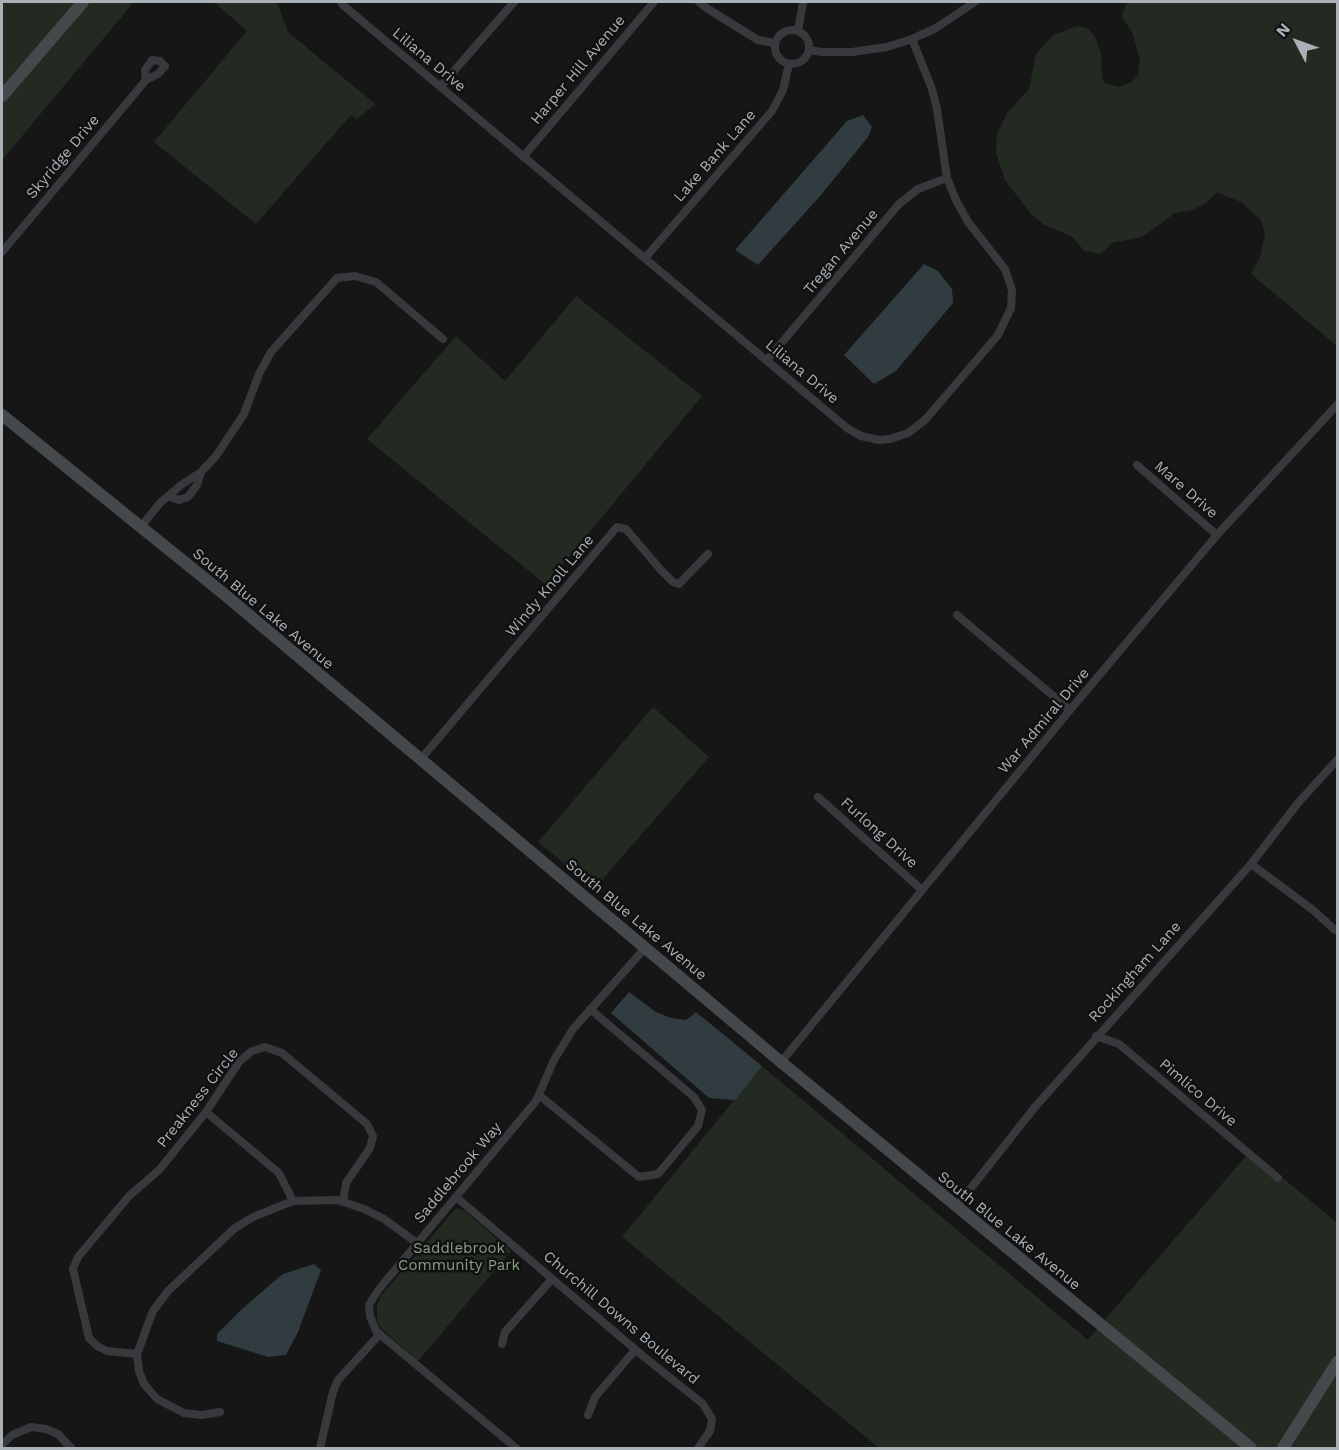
<!DOCTYPE html>
<html>
<head>
<meta charset="utf-8">
<style>
	body { margin:0 }
	#map { position:relative; width:1339px; height:1450px; overflow:hidden; background:#161617; font-family:"Work Sans",sans-serif }
	canvas { display:block }
	.frame { position:absolute; inset:0; border:3px solid #a9b1b6; pointer-events:none }
	.north { position:absolute; left:1267px; top:12px; width:60px; height:60px; -webkit-text-stroke:4px #111112; paint-order:stroke; rotate:311deg; font-size:16px; font-weight:700; line-height:24px; text-align:center; color:#a9b1b6 }
	.north::after { content:''; display:block; margin:auto; width:21px; height:27px; background:#a9b1b6; clip-path:polygon(50% 0,100% 100%,50% 72%,0 100%) }
</style>
</head>
<body>
<div id="map">
<canvas width="1339" height="1450"></canvas>
<div class="frame"></div>
<div class="north">N</div>
</div>
<script>
const context = document.querySelector('canvas').getContext('2d');
context.lineJoin = 'round';
function paint(path, color) {
  context.fillStyle = color;
  context.fill(path, 'evenodd');
}
function shape(rows) {
  const path = new Path2D();
  for (const r of rows) {
    if (r.length === 3) {
      path.moveTo(r[0] + r[2], r[1]);
      path.arc(r[0], r[1], r[2], 0, 2 * Math.PI);
      continue;
    }
    path.moveTo(r[0], r[1]);
    for (let i = 2; i < r.length; i += 2) path.lineTo(r[i], r[i + 1]);
  }
  return path;
}
function strokePath(path, color, width, dash) {
  context.strokeStyle = color;
  context.lineWidth = width;
  context.lineCap = dash ? 'butt' : 'round';
  context.setLineDash(dash || []);
  context.stroke(path);
}
function label(font, color, halo, rows, align = 'center') {
  context.font = font + ' "Work Sans",sans-serif';
  context.lineWidth = 5;
  context.setLineDash([]);
  context.textBaseline = 'middle';
  context.strokeStyle = halo;
  context.fillStyle = color;
  for (const [text, x, y, turn = 0] of rows) {
    context.save();
    context.translate(x, y);
    context.rotate((+turn || 0) * Math.PI / 180);
    context.textAlign = isNaN(turn) ? turn : align;
    if (halo) context.strokeText(text, 0, 0);
    context.fillText(text, 0, 0);
    context.restore();
  }
}
const green = shape([
	[2,2,134,2,2,160],
	[214,2,277,2,288,32,375,104,357,119,351,115,256,224,154,142,247,31],
	[1129,2,1337,2,1337,346,1251,274,1260,257,1265,234,1261,220,1241,202,1216,192,1215,195,1204,204,1192,210,1175,213,1142,237,1112,243,1101,254,1084,251,1073,237,1043,224,1031,214,1005,180,996,153,997,135,1007,113,1029,89,1036,54,1053,35,1077,26,1087,28,1094,35,1101,53,1102,79,1106,83,1120,87,1133,81,1138,75,1140,61,1133,34,1122,17,1124,8],
	[576,296,702,396,546,585,367,439,456,336,505,381],
	[653,707,709,757,595,888,538,842],
	[762,1066,1088,1340,1098,1328,1245,1448,879,1448,622,1237],
	[1246,1156,1278,1183,1283,1178,1337,1223,1337,1353,1278,1448,1257,1448,1103,1322],
	[456,1208,465,1211,511,1251,418,1361,379,1326,377,1318,377,1305,381,1296],
	[1337,1370,1337,1448,1288,1448]
]);
const water = shape([
	[863,115,872,127,868,137,821,195,758,265,735,250,847,121],
	[924,264,938,271,952,289,953,303,896,371,874,384,844,355],
	[629,992,656,1012,671,1018,686,1020,696,1012,762,1066,735,1100,709,1098,611,1013],
	[314,1264,321,1270,298,1332,286,1355,268,1357,217,1341,217,1334,242,1309,272,1283,283,1274]
]);
const street = shape([
	[341,2,344,6,847,428,861,436,879,440,890,439,908,433,925,420,998,335,1011,308,1012,290,1005,269,968,222,956,200,947,178,937,109,932,89,912,39],
	[699,2,708,9,758,40,775,43],
	[792,47,17],
	[798,31,803,2],
	[809,50,822,52,852,52,887,47,912,39,936,28,975,2],
	[440,87,514,2],
	[523,157,654,2],
	[2,252,146,80,158,74,165,66,160,61,152,60,145,70,146,80],
	[645,258,772,111,783,90,789,64],
	[767,360,899,204,918,189,947,178],
	[1137,465,1217,535],
	[168,496,179,500,188,497,197,485,201,472],
	[140,528,160,503,181,485,201,472,216,456,244,414,259,374,271,352,337,278,355,276,376,282,443,339],
	[957,615,1070,710],
	[420,760,617,527,626,529,660,569,673,582,679,584,708,554],
	[818,797,922,890],
	[1251,864,1313,910,1335,930],
	[1096,1036,1119,1044,1278,1178],
	[781,1062,1070,710,1217,535,1338,404],
	[539,1095,639,1177,658,1174,698,1126,702,1110,694,1097,590,1009],
	[206,1112,279,1173,293,1201],
	[456,1197,643,1356,703,1404,712,1419,710,1431,698,1448],
	[956,1207,1035,1107,1251,864,1298,803,1338,759],
	[502,1344,505,1332,552,1279],
	[137,1354,107,1351,97,1346,89,1338,73,1269,78,1257,129,1196,159,1170,206,1112,239,1062,252,1051,265,1047,282,1053,367,1124,373,1136,370,1148,346,1183,343,1202],
	[220,1412,202,1415,184,1413,157,1399,144,1384,139,1371,137,1354,153,1311,168,1291,235,1228,253,1217,293,1201,338,1200,364,1209,384,1219,417,1243],
	[588,1415,595,1397,635,1350],
	[2,1445,12,1435,31,1427,46,1429,58,1434,71,1448],
	[320,1448,333,1392,338,1380,380,1334],
	[516,1448,376,1331,370,1316,369,1305,379,1289,536,1101,554,1060,573,1029,646,947]
]);
const secondary = shape([
	[2,96,83,2],
	[2,415,224,594,781,1062,1251,1448],
	[1283,1448,1338,1361]
]);
const streetNames = [
	["Liliana Drive",429,60,40],
	["Harper Hill Avenue",578,70,-50],
	["Lake Bank Lane",715,156,-49],
	["Skyridge Drive",63,157,-50],
	["Tregan Avenue",841,252,-50],
	["Liliana Drive",802,372,40],
	["Mare Drive",1186,490,41],
	["Windy Knoll Lane",550,586,-50],
	["South Blue Lake Avenue",263,609,40],
	["War Admiral Drive",1044,721,-50],
	["Furlong Drive",879,833,42],
	["South Blue Lake Avenue",636,920,40],
	["Rockingham Lane",1135,972,-48],
	["Pimlico Drive",1198,1093,40],
	["Preakness Circle",198,1098,-52],
	["Saddlebrook Way",458,1173,-50],
	["South Blue Lake Avenue",1009,1231,39],
	["Churchill Downs Boulevard",621,1318,40]
];
const parkNames = [
	["Saddlebrook",459,1249],
	["Community Park",459,1266]
];
paint(green, '#232a22');
paint(water, '#303c3f');
strokePath(street, '#37393c', 8);
strokePath(secondary, '#45494c', 12);
label('15px', '#a9b1b6', '#111112', streetNames);
label('15px', '#889f82', '#111112', parkNames);
</script>
</body>
</html>
